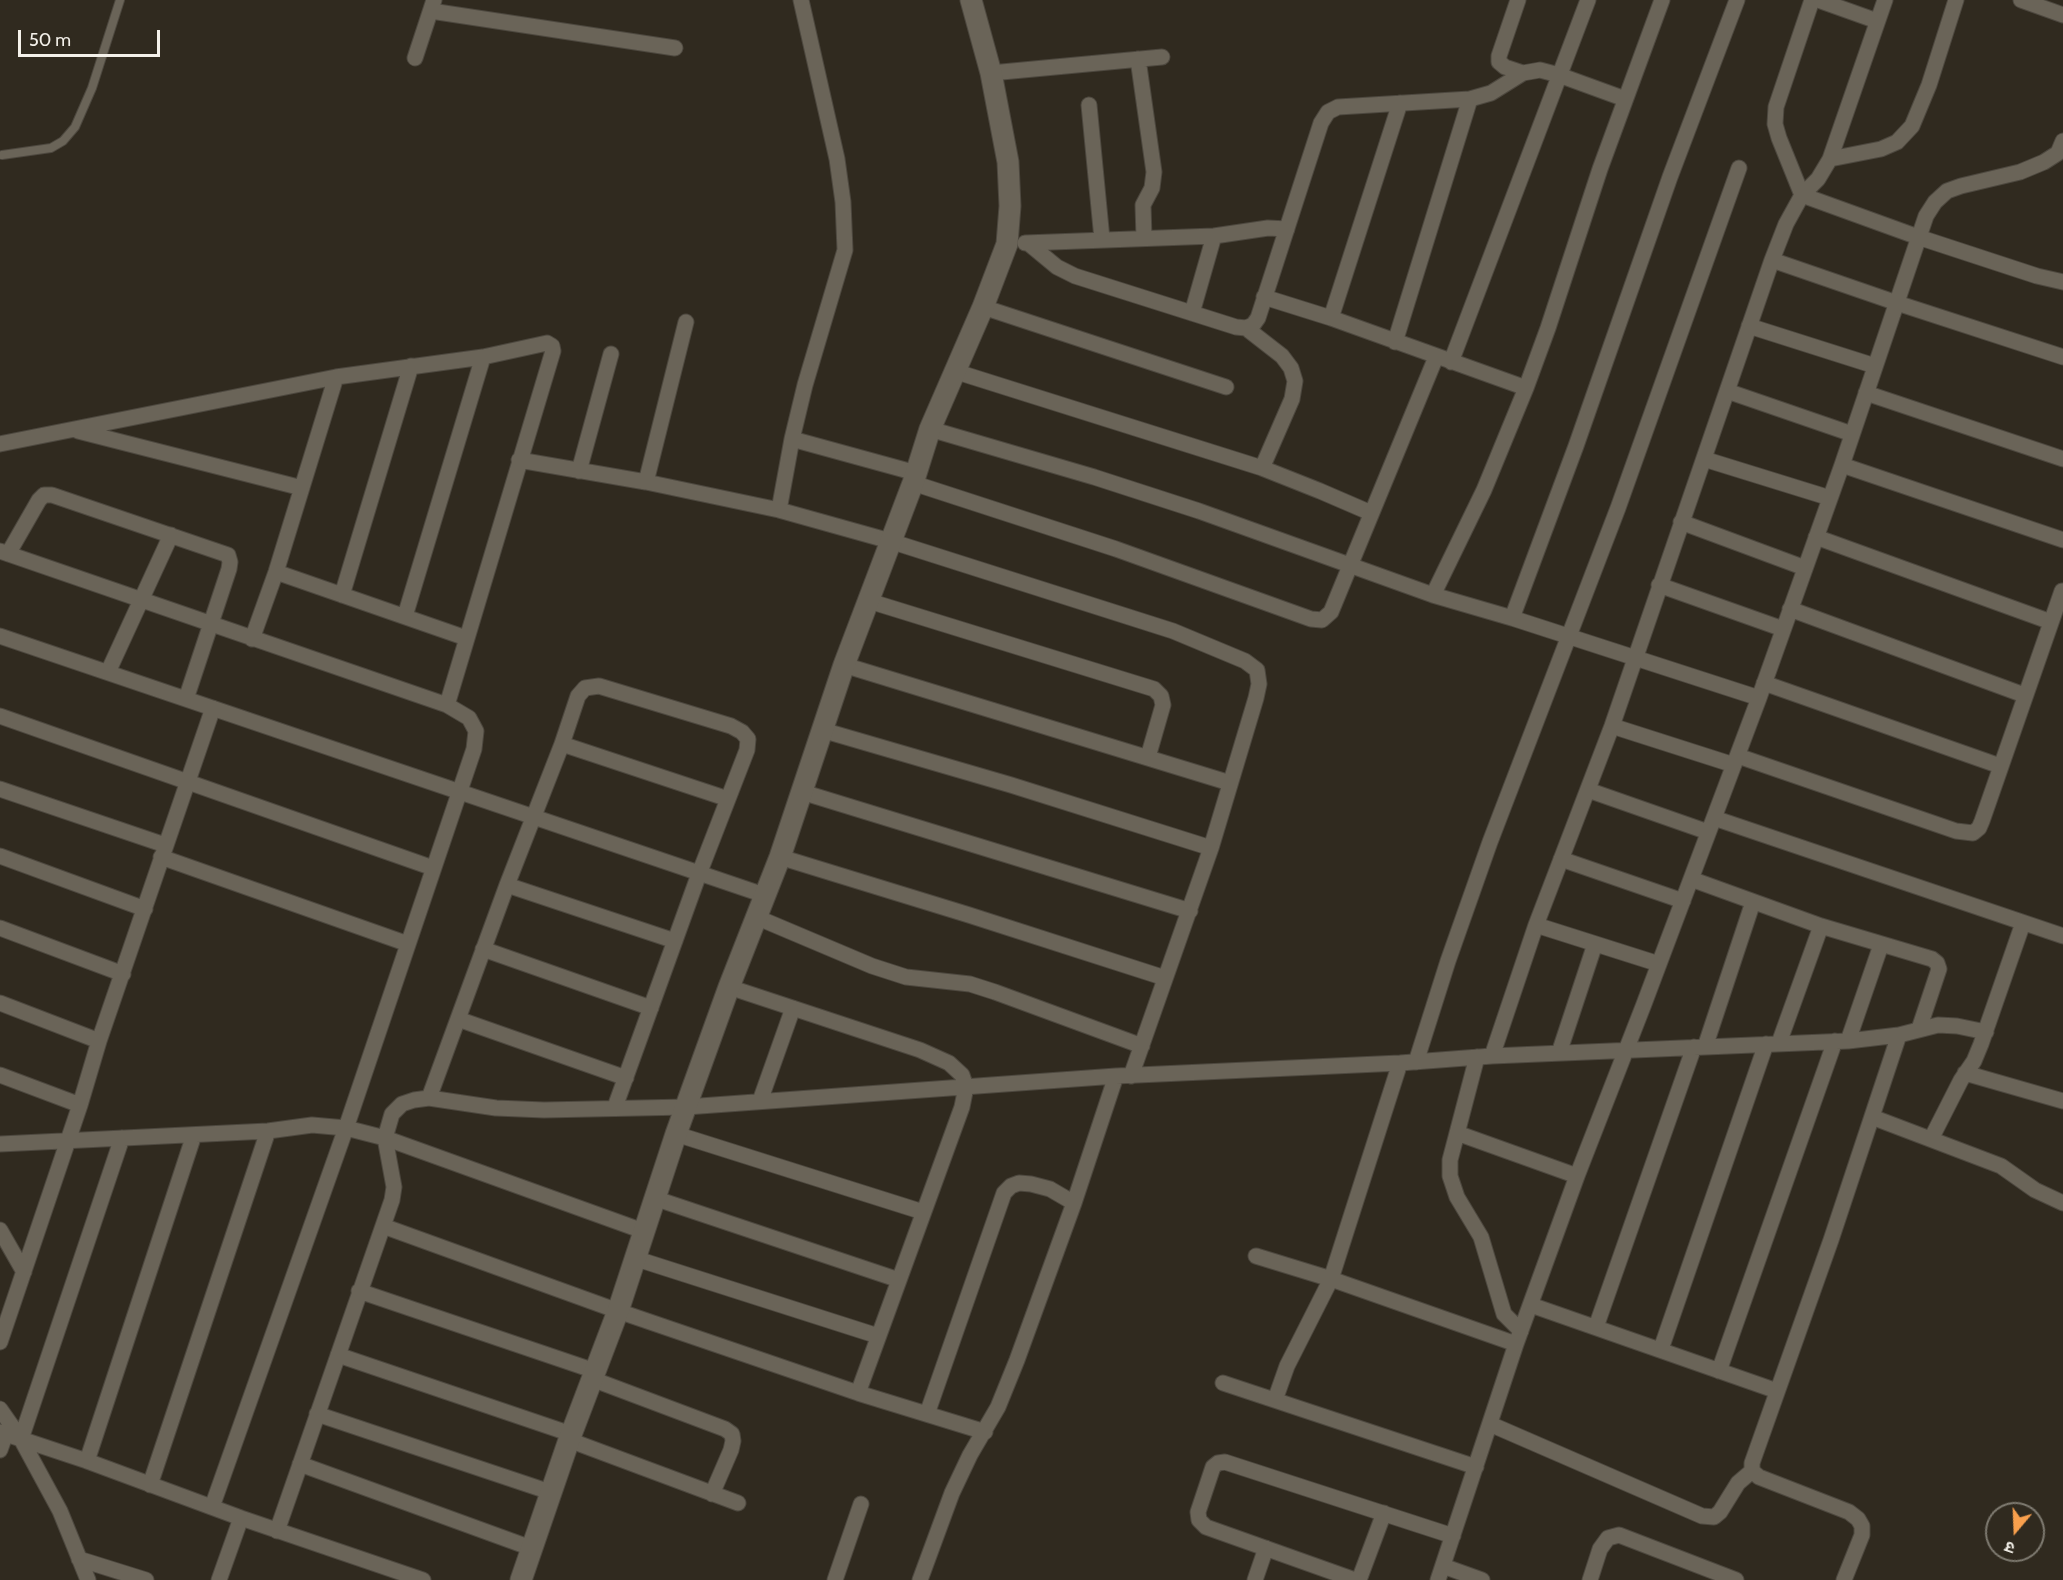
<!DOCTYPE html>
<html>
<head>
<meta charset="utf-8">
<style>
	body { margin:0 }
	#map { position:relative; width:2063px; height:1580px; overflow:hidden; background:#302a1f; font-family:Cabin,"Noto Sans Devanagari",sans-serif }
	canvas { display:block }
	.north { position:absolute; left:1985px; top:1502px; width:60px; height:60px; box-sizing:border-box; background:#302a1f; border:2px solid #7e7a70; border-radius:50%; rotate:199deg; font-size:16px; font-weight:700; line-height:24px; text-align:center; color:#f4f1ea }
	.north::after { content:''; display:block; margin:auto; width:21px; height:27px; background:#f9a04d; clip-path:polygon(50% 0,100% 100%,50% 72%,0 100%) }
	.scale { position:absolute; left:18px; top:30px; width:142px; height:27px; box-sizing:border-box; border:3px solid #f4f1ea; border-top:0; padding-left:8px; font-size:18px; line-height:21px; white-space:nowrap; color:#f4f1ea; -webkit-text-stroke:4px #302a1f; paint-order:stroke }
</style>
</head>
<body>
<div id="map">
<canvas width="2063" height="1580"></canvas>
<div class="north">उ</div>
<div class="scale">50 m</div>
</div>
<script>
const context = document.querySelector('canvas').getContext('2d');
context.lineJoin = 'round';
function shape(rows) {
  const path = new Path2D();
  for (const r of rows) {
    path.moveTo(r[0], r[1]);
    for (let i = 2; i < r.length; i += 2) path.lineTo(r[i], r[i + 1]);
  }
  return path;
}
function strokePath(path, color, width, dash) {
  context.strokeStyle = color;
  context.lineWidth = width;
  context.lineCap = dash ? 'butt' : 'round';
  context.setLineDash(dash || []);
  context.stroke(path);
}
const lane = shape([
	[2,155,51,148,63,141,75,127,92,88,120,0]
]);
const street = shape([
	[1518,0,1499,56,1499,62,1505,67,1523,73],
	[1812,0,1776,107,1775,124,1779,138,1802,195,1918,237,2037,276,2063,282],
	[1818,0,1877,21],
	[2021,0,2063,15],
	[431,11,675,48],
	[415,58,434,0],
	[1138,59,1154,172,1152,188,1143,205,1144,238],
	[991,73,1162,57],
	[1089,105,1102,239],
	[1830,159,1881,149,1897,142,1912,126,1929,85,1956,0],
	[1025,243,1214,236,1268,228,1287,229],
	[1028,243,1057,267,1075,276,1236,327,1246,328,1253,325,1258,318,1321,123,1328,112,1338,107,1470,99,1491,93,1523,73,1540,70,1559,75,1625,99],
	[1772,260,1897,303,2063,357],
	[1264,297,1331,318,1526,388],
	[983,307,1226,387],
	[1192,313,1214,236],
	[1331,318,1400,103],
	[1749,326,1875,366],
	[1246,328,1282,356,1291,368,1295,381,1292,399,1262,468],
	[1395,342,1470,99],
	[1451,362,1588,0],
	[954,371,1262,468,1320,491,1371,513],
	[1727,391,1852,434],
	[1866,393,2063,459],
	[930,429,1094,477,1199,511,1433,595,1512,618,1759,698],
	[78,431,302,488],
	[792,439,916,473],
	[0,444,336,377,483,357,547,343,552,346,553,351,447,705],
	[1704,459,1830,498],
	[519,460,646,482,779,510,890,541,1173,631,1245,661,1257,670,1259,684,1256,698,1211,848,1131,1076],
	[1842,465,2063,540],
	[579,471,611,354],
	[646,482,686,322],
	[913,483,1116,549,1311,619,1322,620,1331,612,1436,357],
	[779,510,792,439,805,385,845,250,843,202,837,159,801,0],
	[1681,522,1805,568],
	[1816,537,2051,622],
	[0,551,447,705,469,718,476,731,474,749,346,1128,212,1507],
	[8,554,39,500,44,495,52,495,228,555,230,562,229,569,186,699],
	[276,572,466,638],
	[1659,585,1783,629],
	[342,595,411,366],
	[1433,595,1484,490,1526,388,1548,328,1600,169,1662,0],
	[869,601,1154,689,1161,696,1163,705,1148,757],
	[1790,609,2024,695],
	[405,616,483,357],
	[1512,618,1576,446,1670,177,1737,0],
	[0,636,764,895],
	[252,639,276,572,336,377],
	[844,665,1230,783],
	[108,672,171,535],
	[1764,683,2000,766],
	[0,716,433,868],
	[1612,726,1734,765],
	[822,730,1011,785,1211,848],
	[562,744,728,799],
	[1738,756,1956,831,1973,833,1979,828,1982,821,2062,591],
	[0,789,165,845],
	[1588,790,1708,832],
	[802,792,1190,911],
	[1714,818,2063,936],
	[0,856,145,909],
	[161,857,408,944],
	[780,857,969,915,1165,978],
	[1561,859,1683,901],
	[1691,879,1821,926,1932,959,1937,963,1939,969,1919,1029],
	[507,885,675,941],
	[756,917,872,966,906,977,970,984,995,992,1142,1046],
	[1536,925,1659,964],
	[0,928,123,974],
	[483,949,651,1008],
	[729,987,920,1050,949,1063,962,1075,966,1087,962,1107,858,1393],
	[0,1003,99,1041],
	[458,1019,626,1078],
	[1848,1041,1881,945],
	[1779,1043,1821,926],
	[1705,1047,1753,902],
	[1559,1053,1595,944],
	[1492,1056,1536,925,1612,726,1772,260,1786,224,1802,195,1818,179,1830,159,1885,0],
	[1477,1057,1450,1160,1450,1176,1457,1197,1481,1237,1504,1314,1521,1331],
	[1416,1062,1448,961,1490,842,1618,508,1739,168],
	[1965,1073,2063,1101],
	[0,1075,80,1105],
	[429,1098,507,885,562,744,578,696,585,688,599,686,731,726,742,732,748,739,747,750,699,874,615,1107],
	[760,1101,793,1008],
	[1872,1117,2001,1166,2035,1190,2063,1203],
	[1457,1133,1577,1176],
	[676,1134,923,1212],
	[1931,1139,1961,1080,1974,1061,1981,1044,2023,923],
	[0,1144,268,1131,312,1125,346,1128,385,1138,643,1231],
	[654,1198,899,1280],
	[383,1226,618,1311,858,1393,985,1432],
	[0,1230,24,1272],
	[1256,1256,1331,1279,1516,1344],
	[634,1258,878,1336],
	[359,1291,595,1371],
	[1531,1305,1777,1391],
	[1596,1327,1694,1047],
	[0,1342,80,1105,99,1041,213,708],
	[1661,1349,1766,1044],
	[338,1355,571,1434],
	[1719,1371,1835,1041],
	[592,1379,725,1429,732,1434,733,1441,731,1450,712,1494],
	[1223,1383,1476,1467],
	[1275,1400,1287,1366,1331,1279,1400,1063],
	[0,1409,21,1439,60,1511,88,1580],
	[317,1414,550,1492],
	[927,1414,1004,1193,1011,1186,1019,1183,1031,1184,1050,1189,1074,1203],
	[1490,1424,1702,1516,1714,1517,1720,1512,1738,1483,1752,1471],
	[0,1432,87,1461,241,1518,423,1580],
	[21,1439,122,1138],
	[569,1440,738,1503],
	[0,1450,6,1433],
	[87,1461,194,1135],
	[300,1464,531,1548],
	[150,1485,268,1131],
	[277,1531,392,1200,394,1187,385,1138,392,1114,402,1104,414,1100,429,1098,496,1108,544,1110,686,1107,1116,1076,1400,1063,1492,1056,1848,1041,1899,1035,1938,1025,1957,1026,1986,1032],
	[79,1559,146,1580],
	[1443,1566,1482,1580],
	[219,1580,241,1518],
	[835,1580,861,1504],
	[920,1580,952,1493,970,1455,998,1407,1017,1360,1074,1203,1116,1076],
	[1255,1580,1266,1548],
	[1355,1580,1206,1527,1199,1520,1198,1512,1213,1467,1218,1463,1225,1462,1453,1536],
	[1359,1580,1384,1513],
	[1438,1580,1516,1344,1577,1176,1644,1004,1759,698,1842,465,1926,216,1935,202,1947,191,1961,186,2020,172,2044,162,2058,153,2063,141],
	[1590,1580,1600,1549,1608,1538,1619,1535,1736,1580],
	[1844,1580,1862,1535,1862,1526,1858,1519,1849,1512,1759,1477,1752,1471,1752,1463,1831,1240,1899,1035]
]);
const secondary = shape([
	[521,1580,569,1440,618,1311,676,1134,729,987,780,857,844,665,913,483,930,429,983,307,1007,244,1010,206,1008,162,991,73,971,0]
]);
strokePath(lane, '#4d483f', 10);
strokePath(street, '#4d483f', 17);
strokePath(secondary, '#4d483f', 23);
strokePath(lane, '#6a6458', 8);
strokePath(street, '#6a6458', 15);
strokePath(secondary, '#6a6458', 21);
</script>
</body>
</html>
